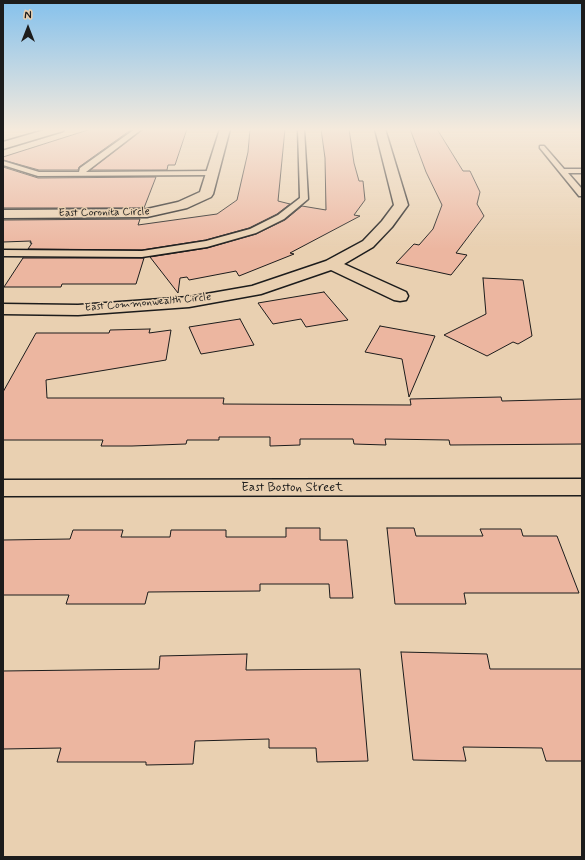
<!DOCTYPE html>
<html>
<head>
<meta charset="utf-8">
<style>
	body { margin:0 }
	#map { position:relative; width:585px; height:860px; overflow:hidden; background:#e9d0b1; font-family:Mynerve,sans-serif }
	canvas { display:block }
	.frame { position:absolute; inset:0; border:4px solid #1c1c1c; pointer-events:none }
	.north { position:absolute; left:8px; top:8px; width:40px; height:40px; -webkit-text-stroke:3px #e9d0b1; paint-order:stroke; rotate:0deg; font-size:11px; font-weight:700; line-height:16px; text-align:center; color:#1c1c1c }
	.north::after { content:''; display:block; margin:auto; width:14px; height:18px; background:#1c1c1c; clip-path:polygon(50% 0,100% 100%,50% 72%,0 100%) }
</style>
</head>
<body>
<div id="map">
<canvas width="585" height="860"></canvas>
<div class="frame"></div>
<div class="north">N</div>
</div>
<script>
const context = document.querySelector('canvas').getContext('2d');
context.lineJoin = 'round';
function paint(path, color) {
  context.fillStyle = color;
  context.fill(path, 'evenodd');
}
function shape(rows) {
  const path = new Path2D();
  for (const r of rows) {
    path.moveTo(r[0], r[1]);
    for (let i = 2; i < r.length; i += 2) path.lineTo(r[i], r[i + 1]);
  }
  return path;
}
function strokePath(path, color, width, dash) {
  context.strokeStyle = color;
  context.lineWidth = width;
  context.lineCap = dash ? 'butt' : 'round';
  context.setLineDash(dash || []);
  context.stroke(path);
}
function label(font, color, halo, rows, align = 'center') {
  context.font = font + ' Mynerve,sans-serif';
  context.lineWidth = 3;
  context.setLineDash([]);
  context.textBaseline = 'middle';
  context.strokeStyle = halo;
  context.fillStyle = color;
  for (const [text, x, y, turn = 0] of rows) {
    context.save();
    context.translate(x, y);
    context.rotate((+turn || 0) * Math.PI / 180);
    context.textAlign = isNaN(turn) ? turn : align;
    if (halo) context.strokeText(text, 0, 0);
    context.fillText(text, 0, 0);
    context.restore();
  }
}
const building = shape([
	[91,129,132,129,79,167,78,170,39,170,3,160,3,157,91,129],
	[143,129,187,129,175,165,168,165,167,170,90,170,143,129],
	[250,129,285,129,278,201,290,204,277,214,249,228,206,240,142,250,28,249,32,243,30,243,31,241,3,242,3,220,140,219,138,225,217,214,237,200,248,152,250,129],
	[321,129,349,129,354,163,359,181,363,181,365,200,354,215,360,216,290,253,294,254,239,276,236,271,189,280,187,277,180,278,178,293,150,257,207,248,256,234,285,220,302,206,326,210,325,158,321,129],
	[410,129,437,129,463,171,470,171,480,192,477,204,484,216,456,253,467,255,451,275,396,263,414,244,419,245,433,229,442,205,426,172,410,129],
	[3,167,38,178,156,177,144,208,3,208,3,167],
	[23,258,144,258,136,284,62,284,61,287,4,287,23,258],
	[483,278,523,280,532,336,518,344,513,342,487,356,444,335,486,314,483,278],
	[324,292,348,320,306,327,301,319,273,324,258,303,324,292],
	[240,319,254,345,201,354,189,327,240,319],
	[380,326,435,336,409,397,402,359,365,352,380,326],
	[150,329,149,333,171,330,166,360,46,380,47,398,224,398,223,404,411,405,410,399,501,397,502,401,582,399,582,444,450,445,449,440,385,439,386,445,354,444,353,439,300,439,300,445,270,446,270,437,219,437,219,440,187,440,186,444,132,446,101,446,103,440,3,440,3,392,36,333,109,333,110,330,150,329],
	[286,528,320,528,320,540,347,540,353,598,330,598,329,584,260,584,260,591,148,592,145,604,66,604,69,595,3,595,3,540,70,539,73,530,123,530,121,537,170,537,171,530,226,530,226,537,286,537,286,528],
	[387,528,414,528,416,536,483,536,480,529,521,529,523,536,557,536,579,593,464,593,466,604,395,604,387,528],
	[401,652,487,654,490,669,582,669,582,761,546,761,542,748,463,747,466,761,413,760,401,652],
	[247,654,246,670,360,669,368,761,317,762,316,748,269,748,269,739,195,741,193,764,146,765,146,762,57,762,61,748,3,749,3,671,159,669,160,656,247,654]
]);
const service = shape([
	[135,129,142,129,86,172,212,171,216,173,212,175,38,176,3,165,3,161,39,172,79,172,80,168,135,129],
	[298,129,304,129,308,199,284,219,256,233,207,247,142,257,3,256,3,250,142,251,206,241,250,229,278,215,300,198,298,129],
	[540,146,544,146,564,169,582,169,582,173,568,173,582,189,582,196,579,196,540,148,540,146]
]);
const minor = shape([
	[48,129,64,129,63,131,3,149,3,142,48,129],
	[220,129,230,129,213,194,211,197,187,208,147,217,3,218,3,210,147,209,178,202,200,192,220,129],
	[375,129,385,129,408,205,392,227,373,247,344,264,406,292,408,296,406,300,400,301,394,300,331,270,261,294,189,307,78,315,3,314,3,304,78,305,189,297,252,286,326,261,363,241,382,221,394,205,375,129],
	[582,479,582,495,3,496,3,480,582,479]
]);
const farStreetnames = [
	["East Coronita Circle",104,213,-1],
	["East Commonwealth Circle",148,303,-5]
];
const streetNames = [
	["East Boston Street",292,488]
];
paint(building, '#ecb6a0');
strokePath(building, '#1c1c1c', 1);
strokePath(service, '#1c1c1c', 3);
strokePath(minor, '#1c1c1c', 3);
paint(service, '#e9d0b1');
paint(minor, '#e9d0b1');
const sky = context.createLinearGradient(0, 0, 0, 249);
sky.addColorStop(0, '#85c1ec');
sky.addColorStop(0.52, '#f5eadc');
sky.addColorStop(1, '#f5eadc00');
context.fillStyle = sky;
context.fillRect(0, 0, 585, 249);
label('11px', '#1c1c1c', '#e9d0b1', farStreetnames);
label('13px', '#1c1c1c', '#e9d0b1', streetNames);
</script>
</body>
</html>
